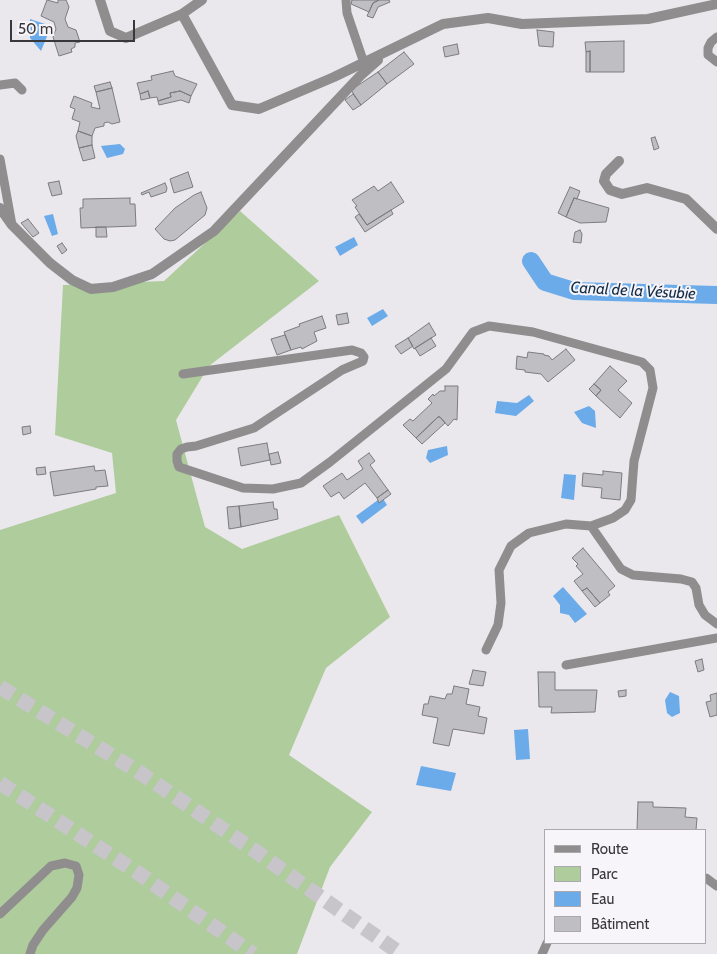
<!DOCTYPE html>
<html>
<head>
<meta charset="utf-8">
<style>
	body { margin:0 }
	#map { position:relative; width:717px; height:954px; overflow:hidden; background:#ebe8ed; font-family:Cabin,sans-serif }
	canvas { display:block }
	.legend { position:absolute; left:544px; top:829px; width:162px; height:115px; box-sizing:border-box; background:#f8f5fa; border:1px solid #aba9ad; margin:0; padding:6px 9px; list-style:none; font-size:15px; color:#383739 }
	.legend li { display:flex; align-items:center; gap:10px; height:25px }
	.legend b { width:25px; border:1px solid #aba9ad }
	.scale { position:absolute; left:10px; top:20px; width:125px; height:22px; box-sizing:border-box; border:2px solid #383739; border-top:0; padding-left:6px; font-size:15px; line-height:18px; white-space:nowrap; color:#383739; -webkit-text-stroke:4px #f8f5fa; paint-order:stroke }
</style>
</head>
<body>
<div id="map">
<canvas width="717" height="954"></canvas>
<ul class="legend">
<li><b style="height:6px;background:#908d8e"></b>Route</li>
<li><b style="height:14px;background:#aecc9c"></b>Parc</li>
<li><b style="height:14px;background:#6babe9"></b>Eau</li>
<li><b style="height:14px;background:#bebec3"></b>Bâtiment</li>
</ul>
<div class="scale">50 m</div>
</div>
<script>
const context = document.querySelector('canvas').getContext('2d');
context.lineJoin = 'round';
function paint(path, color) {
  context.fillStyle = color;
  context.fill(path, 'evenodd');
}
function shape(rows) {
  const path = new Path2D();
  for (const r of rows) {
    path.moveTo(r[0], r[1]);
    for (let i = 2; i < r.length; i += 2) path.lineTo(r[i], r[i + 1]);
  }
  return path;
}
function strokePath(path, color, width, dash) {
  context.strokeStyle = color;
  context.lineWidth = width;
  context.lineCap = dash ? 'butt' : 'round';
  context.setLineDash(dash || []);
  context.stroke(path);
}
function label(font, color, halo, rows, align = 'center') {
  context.font = font + ' Cabin,sans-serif';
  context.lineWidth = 4;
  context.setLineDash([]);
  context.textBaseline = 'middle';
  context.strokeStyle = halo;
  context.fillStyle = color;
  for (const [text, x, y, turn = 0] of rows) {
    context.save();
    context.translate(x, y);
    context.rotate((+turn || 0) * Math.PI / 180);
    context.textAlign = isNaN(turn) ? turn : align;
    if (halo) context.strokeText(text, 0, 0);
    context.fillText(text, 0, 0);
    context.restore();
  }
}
const green = shape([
	[240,211,319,281,209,366,176,420,205,527,242,549,339,515,390,617,326,668,289,755,372,812,330,867,297,954,0,954,0,530,116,493,112,453,55,435,63,285,164,281]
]);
const water = shape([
	[30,19,45,24,48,34,41,51,30,38],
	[120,144,125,149,123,154,107,158,101,146],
	[53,214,58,234,52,236,44,216],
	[354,237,358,245,340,256,335,247],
	[383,309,388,316,372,326,367,318],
	[529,395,534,401,516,416,495,413,497,401,517,403],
	[589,406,595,411,596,428,582,423,574,412],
	[447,446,448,455,430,463,426,458,428,450],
	[564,474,576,475,574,500,561,498],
	[382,497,387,505,362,524,356,516],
	[563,587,587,614,575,623,569,615,560,613,560,605,553,596],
	[670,692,679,696,680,713,672,717,667,713,665,700],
	[528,729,530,759,516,760,514,730],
	[421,766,456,773,451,791,416,785]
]);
const canal = shape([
	[531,261,545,282,574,291,717,295]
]);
const building = shape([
	[47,0,58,3,58,0,66,0,69,7,65,19,68,27,76,30,80,42,75,43,75,47,71,49,72,52,59,56,53,37,56,29,54,22,41,16,47,0],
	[352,0,379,0,373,3,369,12,351,4,352,0],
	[379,0,389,0,390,2,378,7,373,18,367,16,373,3,379,0],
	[537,30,554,32,553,47,539,46,537,30],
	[624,41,624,72,590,72,590,51,586,52,585,42,624,41],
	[457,44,459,54,445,57,443,47,457,44],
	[590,51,590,72,586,72,586,52,590,51],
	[404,52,414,64,387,84,378,72,404,52],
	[173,71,175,76,197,84,191,96,180,91,170,93,171,97,158,101,157,97,150,98,148,91,140,94,137,83,152,80,151,76,173,71],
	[378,72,387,84,361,105,351,90,378,72],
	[110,82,112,88,96,92,94,86,110,82],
	[112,88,120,122,112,124,108,122,104,123,104,126,95,128,92,136,78,131,80,122,72,119,75,109,70,107,74,96,92,103,91,107,100,109,96,92,112,88],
	[148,91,150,98,141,100,140,94,148,91],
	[180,91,191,96,189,103,181,100,159,105,158,101,171,97,170,93,180,91],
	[353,94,361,105,353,110,345,100,353,94],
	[78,131,92,136,92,145,79,148,76,136,78,131],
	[655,137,659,148,654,150,651,138,655,137],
	[92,145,95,158,83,161,79,148,92,145],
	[188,172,193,187,174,193,170,179,188,172],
	[59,181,62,194,52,196,48,183,59,181],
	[391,182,404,202,367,225,355,207,357,206,352,200,374,186,378,191,391,182],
	[165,183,167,188,166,192,151,197,149,192,142,195,141,193,165,183],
	[570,187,580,191,577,199,574,198,566,217,558,213,570,187],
	[201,192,207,208,205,215,175,240,170,241,164,239,155,229,175,208,194,195,201,192],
	[130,198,130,204,135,204,136,226,81,228,80,208,83,208,83,199,130,198],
	[574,198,609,208,606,222,580,223,566,217,574,198],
	[391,210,393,214,365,232,355,217,359,214,367,225,391,210],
	[28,219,39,233,33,237,21,223,28,219],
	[96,227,106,227,107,237,96,237,96,227],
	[580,230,582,234,581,243,573,242,575,232,580,230],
	[62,243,67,250,62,254,57,246,62,243],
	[347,313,349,323,338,325,336,315,347,313],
	[322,316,326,328,314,332,317,341,302,349,301,347,291,350,284,332,300,326,299,324,322,316],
	[429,323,436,335,414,349,408,338,429,323],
	[285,335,291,350,277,355,271,339,285,335],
	[408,338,413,346,401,354,395,346,408,338],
	[431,338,436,346,420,356,415,348,431,338],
	[566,349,575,360,548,382,541,374,525,372,525,370,516,369,517,356,527,358,528,352,544,354,544,355,549,356,552,360,566,349],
	[610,366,627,381,618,390,632,403,620,418,596,396,601,390,594,384,610,366],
	[594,384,601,390,596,396,589,389,594,384],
	[445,386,458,386,457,420,454,419,448,426,440,417,438,417,416,438,403,425,410,419,413,421,432,403,428,399,433,394,434,396,440,391,445,391,445,386],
	[438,417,440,417,445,423,422,444,416,438,438,417],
	[30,426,31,433,23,435,22,427,30,426],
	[267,443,270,460,241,466,238,448,267,443],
	[278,452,281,463,271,465,269,454,278,452],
	[369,453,375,461,370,465,388,490,377,498,365,483,344,499,339,492,331,497,323,486,342,473,347,480,363,469,358,461,369,453],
	[94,466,95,471,105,470,108,486,96,487,96,489,54,496,50,472,94,466],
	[45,467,46,474,37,475,36,468,45,467],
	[603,471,622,473,620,500,601,498,602,488,582,486,583,473,603,475,603,471],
	[388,490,391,494,379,503,377,498,388,490],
	[273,502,274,509,277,509,278,519,241,527,239,506,273,502],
	[239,506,241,527,229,529,227,507,239,506],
	[583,548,615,586,608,592,610,595,600,603,587,588,582,591,574,581,583,574,576,566,578,564,572,558,583,548],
	[587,588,600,603,595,607,582,591,587,588],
	[702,659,704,670,698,672,695,661,702,659],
	[473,670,486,672,483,686,469,684,473,670],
	[538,672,555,672,555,690,597,690,595,712,551,713,552,707,539,707,538,672],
	[454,686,469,689,466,704,480,707,478,716,487,718,484,734,453,729,449,746,433,743,438,718,422,715,424,704,428,704,430,696,445,699,447,694,452,694,454,686],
	[626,690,626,696,619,697,618,691,626,690],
	[717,693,717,715,710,717,706,702,711,701,710,695,717,693],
	[638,802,653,802,653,807,686,808,685,817,697,818,696,830,637,830,638,802]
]);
const motorwayTunnel = shape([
	[0,687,142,774,261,855,401,954],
	[0,783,138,873,253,954]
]);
const service = shape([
	[346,0,347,13,364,63],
	[717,37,711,42,708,48,708,55,717,62],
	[0,85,15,83,22,90],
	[0,159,12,225],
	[183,374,352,350,361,353,364,357,363,361,342,370,254,428,196,446,187,447,181,449,177,454,177,461,179,467,243,488,273,489,301,483,330,462,446,369,473,332,489,326,533,332,642,362,650,370,653,388,634,461,631,500,625,510,613,518,591,526],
	[486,650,498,625,501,603,499,570,511,546,529,533,566,524,591,526,621,569,633,575,681,579,692,582,696,588,699,605,705,615,717,624],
	[566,665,717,638],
	[706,878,717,886],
	[0,914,51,866,65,863,76,866,79,875,77,888,72,897,43,930,33,945,30,954],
	[542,954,547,943]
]);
const minor = shape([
	[100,0,110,31,126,38,182,14,202,0],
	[182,14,232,105,259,109,334,77,443,24,488,18,522,24,648,19,717,4],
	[619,161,606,174,604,181,610,190,622,194,647,188,686,199,717,229],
	[0,208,12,225,50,263,72,280,91,289,113,287,152,274,214,231,360,76,378,60]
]);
const waterNames = [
	["Canal de la Vésubie",633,291,3]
];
paint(green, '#aecc9c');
paint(water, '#6babe9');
strokePath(canal, '#6babe9', 18);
paint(building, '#bebec3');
strokePath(building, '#7b7b80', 1);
strokePath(motorwayTunnel, '#c7c5c9', 15, [15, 8]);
strokePath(service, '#908d8e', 9);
strokePath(minor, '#908d8e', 10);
label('italic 16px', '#132d47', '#f8f5fa', waterNames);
</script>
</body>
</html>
